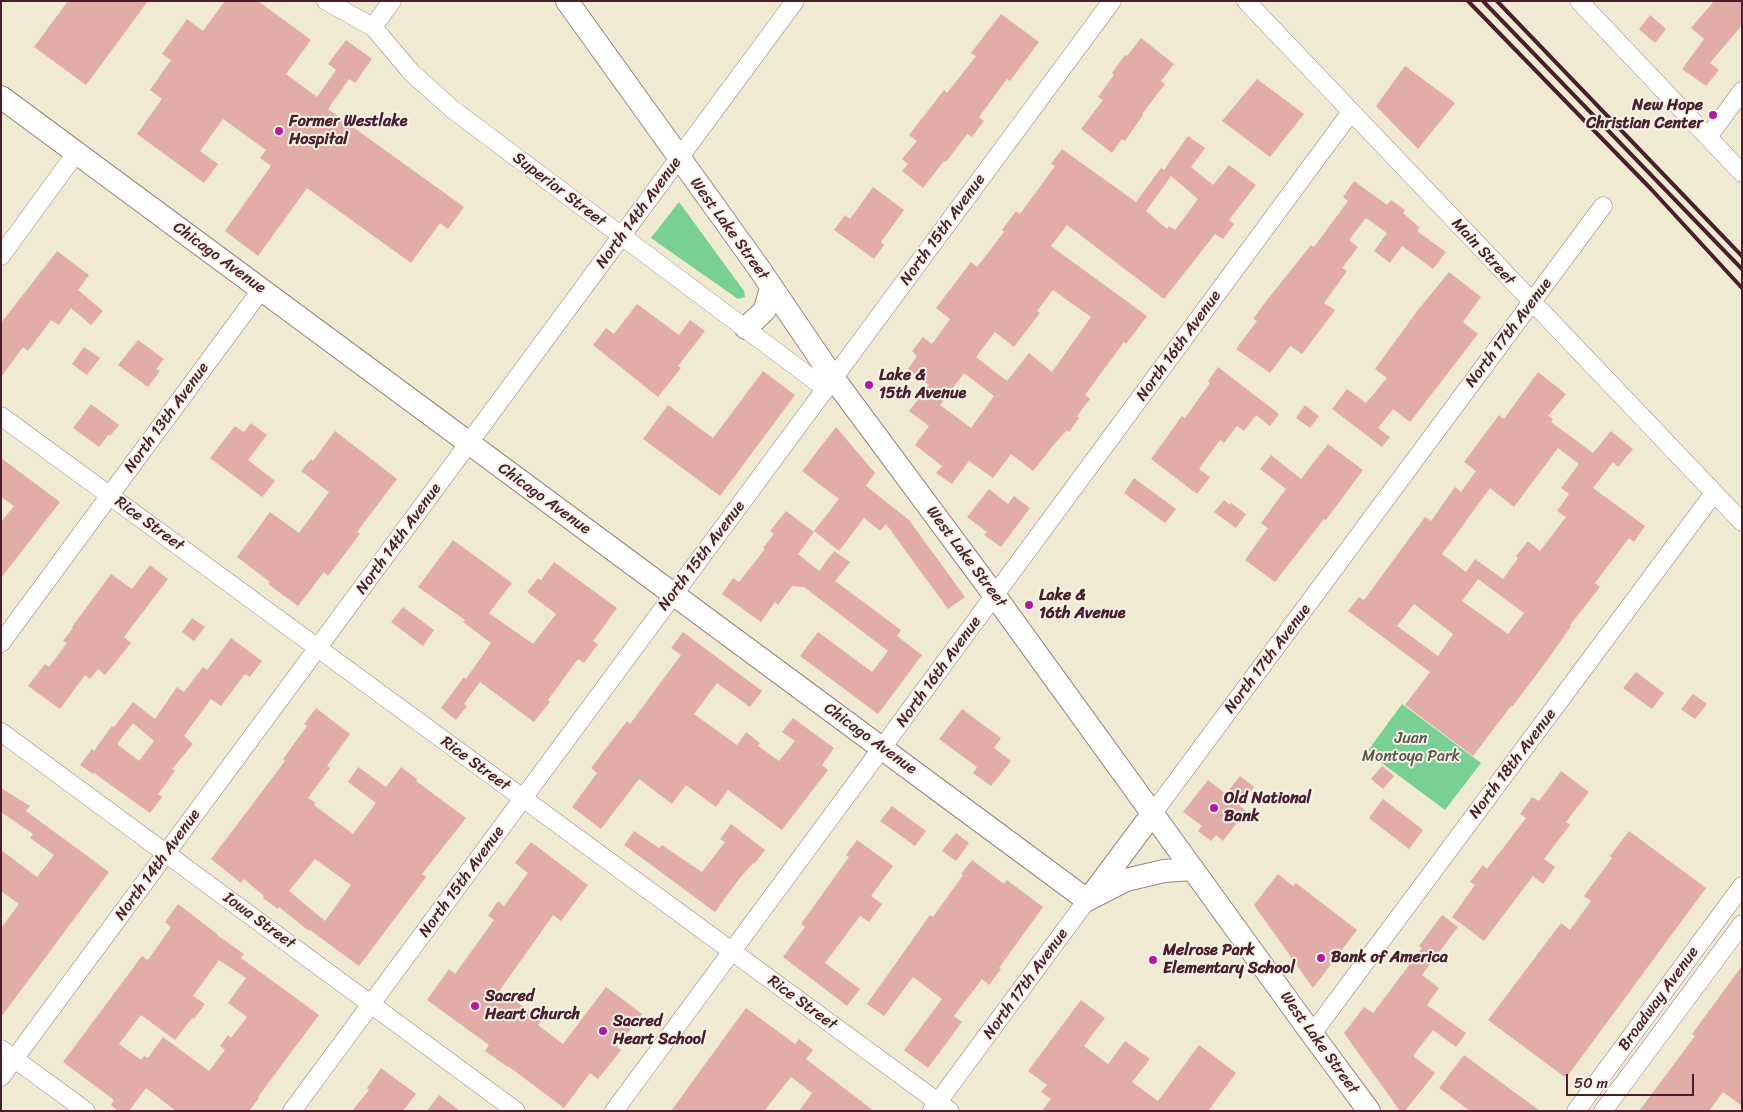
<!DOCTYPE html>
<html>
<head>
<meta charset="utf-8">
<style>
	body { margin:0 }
	#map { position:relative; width:1743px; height:1112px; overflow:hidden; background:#f1ead3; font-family:Sriracha,sans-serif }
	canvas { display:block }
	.frame { position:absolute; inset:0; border:2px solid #4a1f2b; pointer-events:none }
	.scale { position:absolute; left:1566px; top:1074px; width:128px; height:22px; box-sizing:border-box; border:2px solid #4a1f2b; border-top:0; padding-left:6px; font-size:15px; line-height:18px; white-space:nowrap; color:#4a1f2b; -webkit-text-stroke:4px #f7f3e8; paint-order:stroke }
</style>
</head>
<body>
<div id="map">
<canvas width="1743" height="1112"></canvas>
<div class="frame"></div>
<div class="scale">50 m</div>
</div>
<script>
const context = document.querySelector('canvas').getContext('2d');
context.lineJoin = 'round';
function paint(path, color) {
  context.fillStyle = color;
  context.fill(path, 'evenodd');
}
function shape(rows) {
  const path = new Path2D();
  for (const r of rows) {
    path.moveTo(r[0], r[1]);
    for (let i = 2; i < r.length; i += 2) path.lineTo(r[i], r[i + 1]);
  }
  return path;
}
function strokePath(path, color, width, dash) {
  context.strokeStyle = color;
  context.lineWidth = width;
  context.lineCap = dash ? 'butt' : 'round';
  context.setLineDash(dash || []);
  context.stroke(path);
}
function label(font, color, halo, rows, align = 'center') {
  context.font = font + ' Sriracha,sans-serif';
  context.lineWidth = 4;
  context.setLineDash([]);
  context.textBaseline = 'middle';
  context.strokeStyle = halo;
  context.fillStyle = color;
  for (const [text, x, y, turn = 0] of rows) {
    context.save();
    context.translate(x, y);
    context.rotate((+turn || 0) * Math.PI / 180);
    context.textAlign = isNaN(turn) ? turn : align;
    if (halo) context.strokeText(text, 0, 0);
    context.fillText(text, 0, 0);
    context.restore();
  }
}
const green = shape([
	[679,202,744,291,745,297,738,299,651,238],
	[1402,704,1481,763,1445,810,1367,752]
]);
const building = shape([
	[68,1,148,1,86,85,34,47],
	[225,1,258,1,311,40,286,74,317,97,336,70,328,64,346,40,372,59,355,83,349,79,328,109,464,207,448,229,440,223,411,263,307,188,258,256,225,231,271,166,260,158,266,150,223,119,200,151,218,164,204,183,137,134,162,99,150,90,171,60,162,54,187,19,203,31],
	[1714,1,1742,1,1742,25,1710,63,1719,70,1706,86,1682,69,1704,39,1691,28],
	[1001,14,1039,42,1010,81,1007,79,979,117,984,121,972,137,967,134,946,162,944,161,923,188,902,171,908,164,902,159,917,141,909,135,944,90,947,93,976,56,971,53],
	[1650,15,1666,29,1655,43,1639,29],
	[1141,38,1174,64,1161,81,1165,84,1142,114,1143,115,1125,141,1122,139,1112,153,1081,129,1103,100,1098,97,1114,75,1112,73,1125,55,1127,56],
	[1405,66,1455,103,1418,149,1376,106],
	[1257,79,1304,114,1270,157,1222,121],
	[1188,136,1205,148,1191,167,1213,185,1229,165,1256,185,1229,220,1234,224,1223,239,1215,234,1164,299,1067,225,1051,246,1147,316,1126,344,1124,342,1085,395,1090,399,1077,416,1079,418,1069,432,1067,430,1056,442,1033,471,1011,454,993,478,969,461,952,484,936,473,942,466,915,445,929,426,909,411,929,385,908,369,917,356,912,351,923,337,932,344,950,319,936,308,971,262,977,267,1004,232,1002,230,1016,211,1020,214,1055,166,1051,164,1062,149,1136,202,1161,168,1164,170],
	[1171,176,1198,199,1175,230,1169,226,1167,229,1146,211],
	[1053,290,1091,317,1052,372,1029,353,1007,381,976,357,995,332,1014,347,1040,313,1037,311],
	[964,373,994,396,971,428,940,405],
	[1354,181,1387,205,1391,200,1405,210,1403,213,1420,228,1417,231,1446,252,1433,269,1402,246,1390,263,1374,251,1387,233,1366,218,1349,240,1358,247,1342,268,1347,271,1324,303,1335,310,1302,354,1290,346,1270,373,1236,349,1257,321,1253,319,1267,300,1311,245,1314,247,1348,201,1343,197],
	[873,187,904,210,881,242,884,245,874,259,834,230,845,215,850,219],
	[57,251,89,275,78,290,103,311,91,325,71,308,59,325,51,320,28,351,23,347,1,377,1,323],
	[1449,272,1481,297,1463,322,1478,334,1410,422,1393,409,1378,428,1390,437,1382,447,1332,409,1347,389,1366,403,1387,378,1375,369,1418,310],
	[637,304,679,335,690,320,705,331,678,366,681,368,658,397,593,345,606,328,614,334],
	[138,340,164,359,156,369,160,371,148,387,118,365],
	[84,347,100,358,87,375,72,364],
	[1218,367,1279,414,1270,426,1256,415,1244,431,1237,426,1224,443,1220,440,1199,469,1210,477,1197,494,1151,459,1182,416,1185,418,1210,383,1208,381],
	[763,371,795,395,720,496,643,439,668,405,713,438],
	[1538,372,1566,394,1548,416,1553,419,1551,422,1593,453,1611,431,1633,449,1618,467,1613,462,1593,488,1645,526,1634,542,1629,538,1595,583,1600,587,1570,625,1571,626,1549,658,1512,707,1511,706,1473,756,1405,705,1430,672,1348,611,1359,597,1364,600,1425,517,1431,521,1455,487,1461,492,1476,471,1464,462,1499,415,1504,419],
	[1558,448,1579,464,1561,488,1569,494,1557,511,1566,517,1540,551,1528,541,1516,556,1518,558,1503,579,1475,559,1466,572,1442,554,1490,488,1514,507],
	[1478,579,1524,613,1508,634,1462,601],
	[1414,604,1453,634,1438,656,1397,626],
	[91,404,119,425,110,436,109,434,99,447,73,428],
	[1305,405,1319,416,1310,428,1296,418],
	[251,423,267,435,248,460,275,481,262,497,210,458,235,426,244,432],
	[836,427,875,473,866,486,909,520,965,597,948,609,886,524,880,531,864,518,839,551,814,531,839,499,802,471],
	[335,431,397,479,357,532,360,534,328,576,324,572,298,606,268,584,270,582,237,557,270,512,299,533,329,492,301,471,311,459,313,461],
	[1328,444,1363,470,1326,520,1324,519,1275,582,1245,560,1268,528,1261,523,1286,489,1260,469,1271,455,1301,479],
	[1,458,60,502,1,578,1,522,14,506,1,497],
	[1134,478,1176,509,1165,523,1124,493],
	[989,489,1008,504,1014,496,1030,508,1001,547,984,535,987,532,967,517],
	[1224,500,1230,505,1231,503,1246,514,1236,528,1214,512],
	[786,511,814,532,798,554,819,571,834,551,850,562,835,581,901,630,897,636,922,655,878,714,800,656,818,632,872,672,888,651,804,587,792,586,778,605,775,602,761,622,722,594,733,578,739,582,765,549,763,548,774,534,770,531],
	[453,540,512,583,489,613,533,644,556,614,527,592,538,578,541,580,554,562,617,608,593,641,598,644,584,663,578,659,548,700,550,702,534,722,480,682,464,704,467,706,456,720,441,708,464,677,466,679,491,643,463,622,465,620,418,587],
	[150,565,168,579,124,637,131,643,105,675,98,669,90,679,85,675,60,709,28,686,45,664,49,667,67,643,63,641,73,628,72,627,111,574,132,589],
	[403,607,434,630,423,646,391,622],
	[192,618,205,627,194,641,182,632],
	[683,632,762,691,750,707,717,683,694,714,737,745,746,732,760,743,758,746,779,761,795,741,782,732,793,718,834,748,822,765,828,770,782,830,728,790,716,807,686,785,672,804,639,779,601,829,572,807,597,773,591,768,627,721,630,724,681,655,671,648],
	[231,638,262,661,250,677,245,674,221,706,211,699,184,736,193,744,172,769,175,771,158,794,162,797,150,813,94,773,93,774,80,765,92,749,94,751,112,726,114,727,133,702,155,719,177,687,184,692,203,667,207,670],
	[133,723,154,741,139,761,117,744],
	[1636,672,1664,693,1652,709,1623,688],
	[1693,694,1707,704,1695,719,1681,709],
	[316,708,350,734,327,766,330,768,308,798,316,803,314,805,353,834,376,803,348,782,358,767,386,787,401,767,417,779,416,781,466,818,422,874,426,877,359,966,310,930,309,931,279,907,278,909,263,898,264,896,244,879,241,883,211,859,285,761,283,759,307,726,304,724],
	[315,859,351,885,325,921,289,891],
	[962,709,1001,738,994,748,1011,761,991,786,973,773,977,767,939,739],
	[1382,766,1394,776,1383,789,1371,779],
	[1561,771,1589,792,1566,822,1570,825,1544,859,1555,867,1543,884,1533,876,1484,941,1452,917,1475,885,1470,882,1483,865,1487,869,1526,818,1520,814,1532,797,1539,801],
	[1240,776,1254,787,1240,806,1246,811,1223,841,1216,835,1211,841,1198,831,1202,826,1183,812,1208,780,1226,794],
	[1,788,30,806,26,811,109,872,1,1017,1,928,19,904,1,891,1,850,37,877,54,855,30,838,33,834,1,812],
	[1383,799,1423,830,1409,849,1369,818],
	[892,806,926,831,915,846,880,821],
	[731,824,765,850,754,864,753,863,739,879,715,912,624,845,634,831,659,848,662,845,702,872,725,842,720,839],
	[1629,831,1706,888,1566,1078,1488,1020,1561,923,1570,930,1591,901,1584,896,1612,858,1610,856],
	[956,833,969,843,956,861,942,851],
	[857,840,893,866,871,896,882,904,869,922,860,916,825,963,860,989,847,1006,783,957,805,927,801,924,849,857,846,855],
	[531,842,588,885,561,921,553,915,500,990,542,1020,538,1025,563,1044,606,987,642,1014,617,1047,621,1050,598,1079,590,1073,564,1108,508,1066,508,1067,485,1051,489,1045,427,1000,449,969,455,974,494,920,488,916,498,901,504,906,528,873,515,863],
	[972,860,1004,884,1007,880,1043,907,999,968,1001,969,989,985,982,979,954,1016,962,1022,928,1068,904,1050,942,999,913,977,884,1016,867,1004,930,915,933,917,963,875,961,874],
	[1278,874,1293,886,1296,883,1357,930,1313,988,1254,905],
	[178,904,217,934,217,935,244,954,241,958,319,1015,258,1097,259,1098,249,1111,176,1111,146,1088,129,1111,118,1111,111,1105,114,1100,63,1062,142,956,148,960,171,927,165,922],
	[219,960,246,978,228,1003,247,1017,231,1038,228,1035,220,1046,225,1050,209,1071,163,1037,148,1058,144,1056,141,1060,119,1044,141,1015,175,1040,192,1018,194,1019,205,1004,193,996],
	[1442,915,1458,927,1422,975,1439,988,1427,1005,1466,1033,1456,1047,1433,1030,1413,1056,1435,1073,1405,1111,1400,1111,1344,1033,1364,1007,1373,1013,1422,948,1419,946],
	[1742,966,1742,1106,1723,1092,1709,1111,1639,1111,1695,1036,1692,1034],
	[1081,1000,1105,1018,1084,1046,1108,1064,1125,1041,1150,1059,1132,1082,1158,1101,1199,1045,1236,1073,1208,1111,1042,1111,1051,1099,1041,1092,1047,1085,1028,1071],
	[746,1008,795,1044,799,1039,813,1050,806,1059,874,1111,799,1111,812,1093,791,1077,764,1111,671,1111],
	[1464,1055,1540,1111,1470,1111,1439,1088],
	[381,1068,416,1094,403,1111,352,1111,369,1090,367,1088],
	[439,1095,460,1111,427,1111]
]);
const minor = shape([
	[326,1,373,27,412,73,452,109,826,389],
	[1246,1,1742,522],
	[1579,1,1742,173],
	[373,27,392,1],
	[1708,137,1742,91],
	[1,256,76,153],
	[1,416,950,1111],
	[1,643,261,290],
	[1,732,516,1111],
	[1153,813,1603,206],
	[1312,1034,1714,493],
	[1,1049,86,1111],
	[1,1077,795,1],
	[932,1110,1087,900],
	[292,1111,1112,1],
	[614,1111,1351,112],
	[1576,1111,1742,886],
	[1603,1111,1742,924]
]);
const major = shape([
	[567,1,758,267,834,379,995,596,1312,1034,1369,1111],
	[1,97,1087,900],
	[746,328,765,310,771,288],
	[1091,896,1153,813],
	[1087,900,1126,880,1164,871,1193,869]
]);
const rail = shape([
	[1468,1,1651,189,1742,288],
	[1483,1,1742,269],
	[1497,1,1742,256]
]);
const markers = [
	[1713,115,5,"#b5179e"],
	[279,131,5,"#b5179e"],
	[869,385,5,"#b5179e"],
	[1029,605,5,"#b5179e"],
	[1214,808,5,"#b5179e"],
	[1321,958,5,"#b5179e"],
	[1153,960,5,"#b5179e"],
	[475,1006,5,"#b5179e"],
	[603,1031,5,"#b5179e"]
];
const poiNames = [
	["New Hope",1703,106,"right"],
	["Christian Center",1703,124,"right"],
	["Former Westlake",289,122],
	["Hospital",289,140],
	["Lake &",879,376],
	["15th Avenue",879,394],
	["Lake &",1039,596],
	["16th Avenue",1039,614],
	["Old National",1224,799],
	["Bank",1224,817],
	["Melrose Park",1163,951],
	["Elementary School",1163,969],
	["Bank of America",1331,958],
	["Sacred",485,997],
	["Heart Church",485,1015],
	["Sacred",613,1022],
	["Heart School",613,1040]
];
const streetNames = [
	["Superior Street",559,190,37],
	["North 14th Avenue",639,213,-54],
	["West Lake Street",729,229,54],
	["North 15th Avenue",943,230,-54],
	["Main Street",1483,252,47],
	["Chicago Avenue",219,258,36],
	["North 17th Avenue",1509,333,-53],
	["North 16th Avenue",1179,346,-54],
	["North 13th Avenue",167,418,-54],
	["Chicago Avenue",544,499,36],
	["Rice Street",149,524,36],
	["North 14th Avenue",399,539,-54],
	["North 15th Avenue",702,556,-53],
	["West Lake Street",966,557,53],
	["North 17th Avenue",1268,659,-53],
	["North 16th Avenue",939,672,-54],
	["Chicago Avenue",870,739,36],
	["Rice Street",475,764,36],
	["North 18th Avenue",1513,764,-53],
	["North 14th Avenue",158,865,-54],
	["North 15th Avenue",462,882,-54],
	["Iowa Street",259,921,36],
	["North 17th Avenue",1026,984,-54],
	["Broadway Avenue",1659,999,-54],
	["Rice Street",802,1003,36],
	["West Lake Street",1319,1043,54]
];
const parkNames = [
	["Juan",1411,739],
	["Montoya Park",1411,757]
];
paint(green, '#78d095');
paint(building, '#e2aca8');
strokePath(minor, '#9e847f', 19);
strokePath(major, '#9e847f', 24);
strokePath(minor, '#fff', 18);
strokePath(major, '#fff', 22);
strokePath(rail, '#4a1f2b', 4);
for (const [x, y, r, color] of markers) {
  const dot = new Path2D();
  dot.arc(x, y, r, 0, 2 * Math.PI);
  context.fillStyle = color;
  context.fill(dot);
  strokePath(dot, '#f7f3e8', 2);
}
label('bold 16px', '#4a1f2b', '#f7f3e8', poiNames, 'left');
label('16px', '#4a1f2b', '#f7f3e8', streetNames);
label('16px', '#58544b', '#f7f3e8', parkNames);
</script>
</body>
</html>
